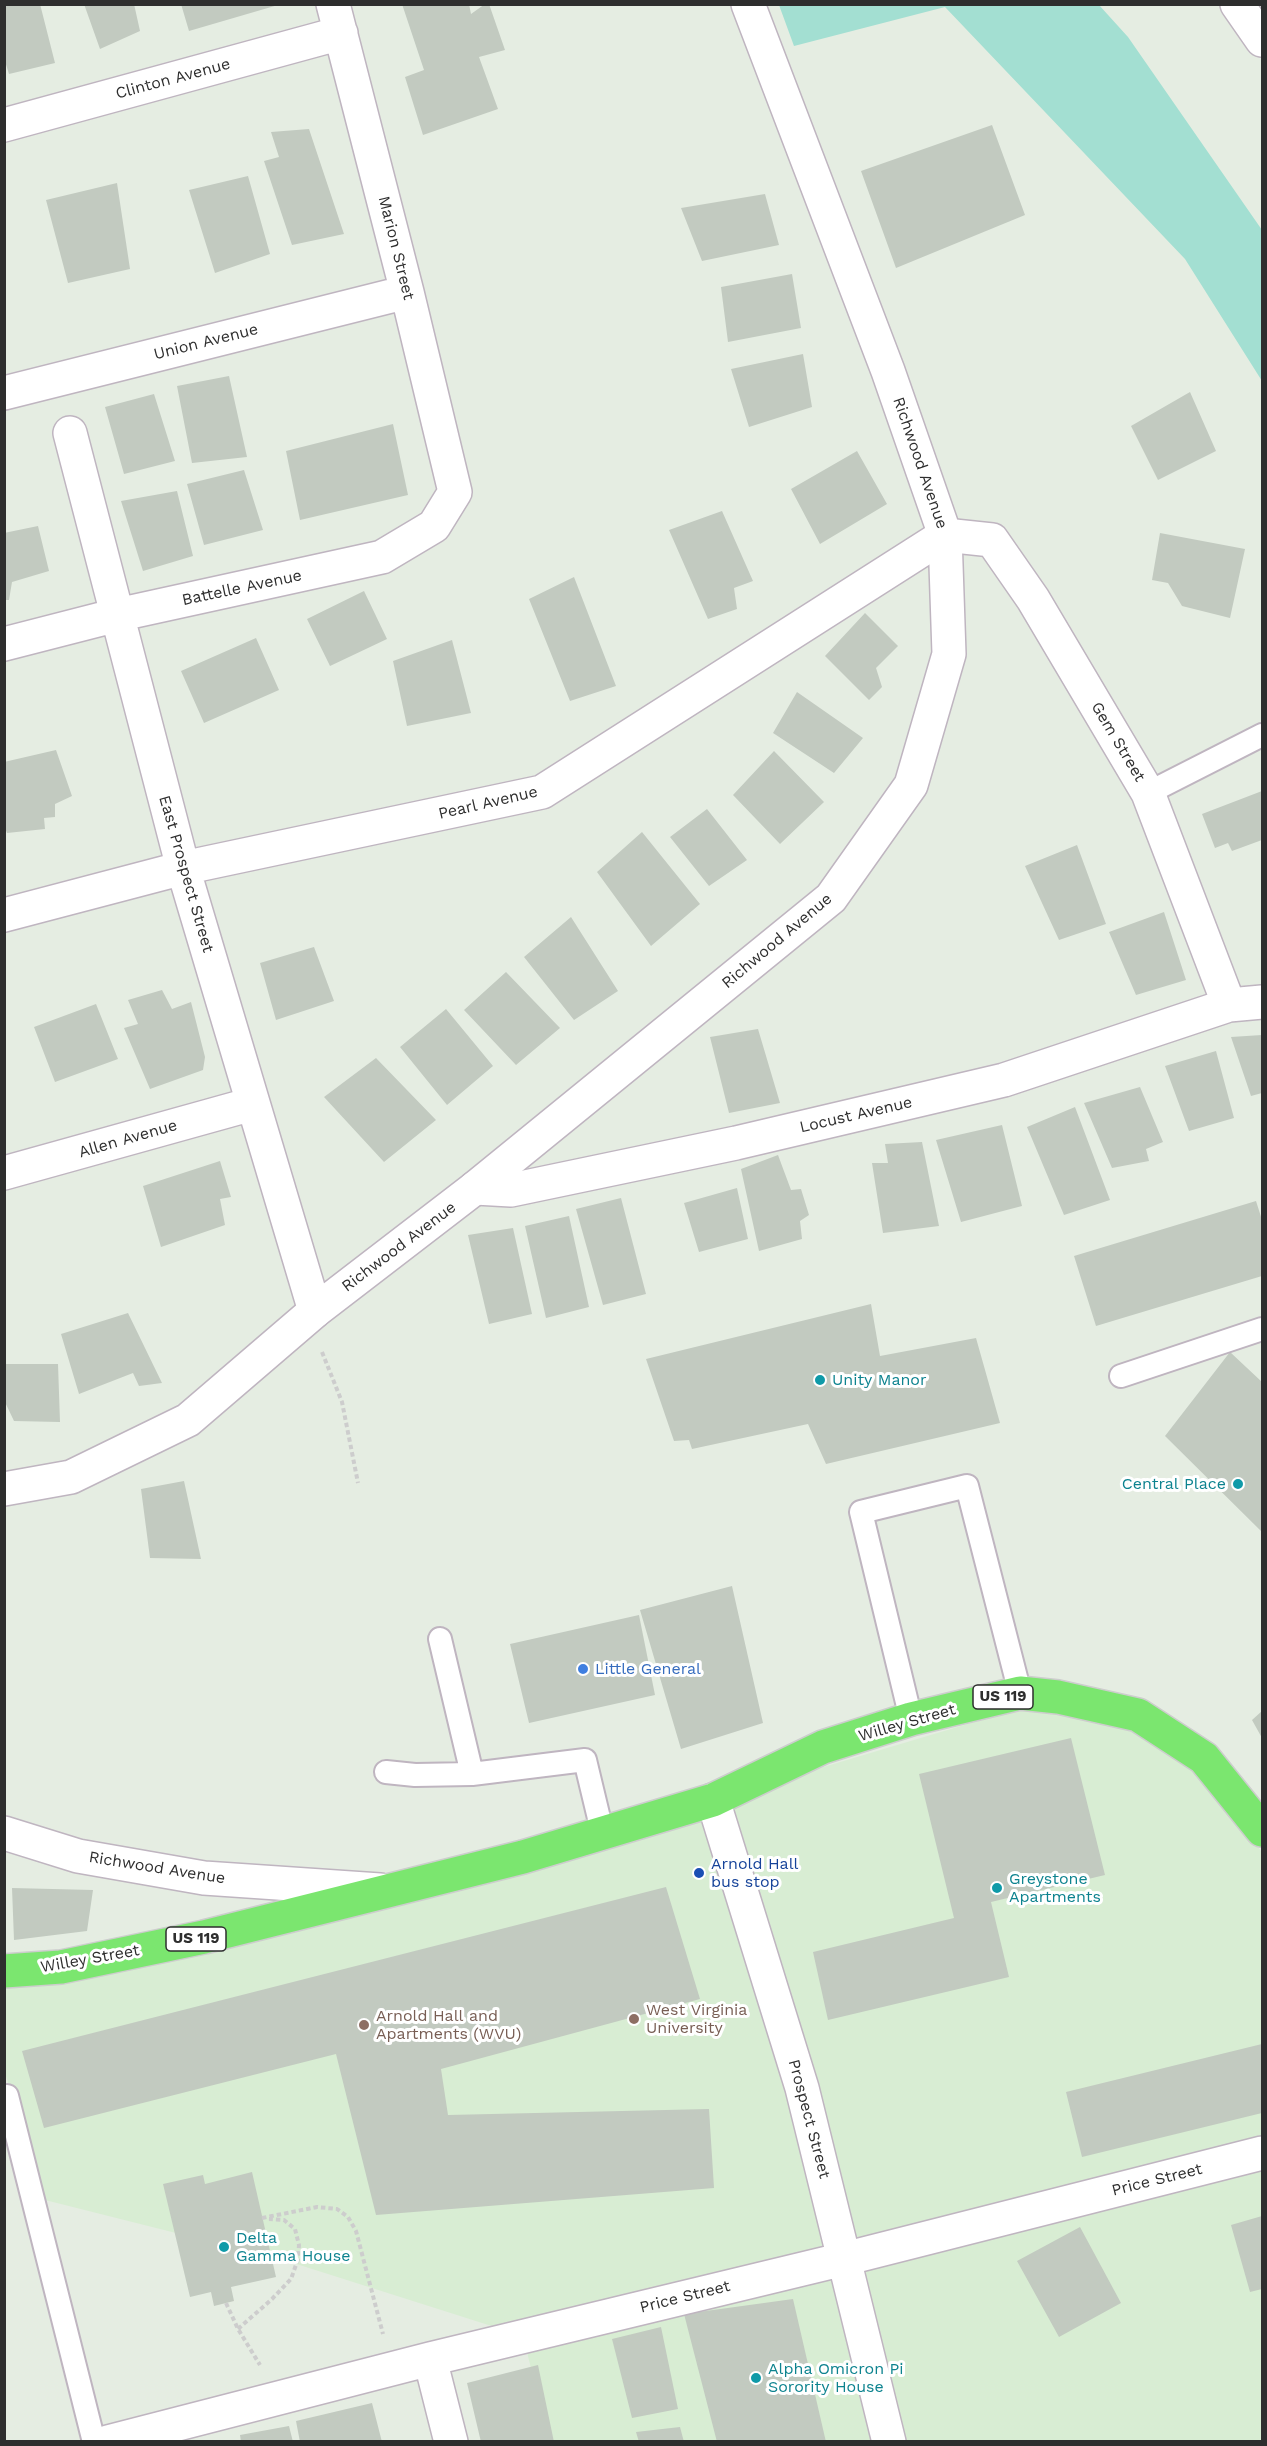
<!DOCTYPE html>
<html>
<head>
<meta charset="utf-8">
<style>
	body { margin:0 }
	#map { position:relative; width:1267px; height:2446px; overflow:hidden; background:#e5ede2; font-family:"Work Sans",sans-serif }
	canvas { display:block }
	.frame { position:absolute; inset:0; border:6px solid #2e2e2e; pointer-events:none }
</style>
</head>
<body>
<div id="map">
<canvas width="1267" height="2446"></canvas>
<div class="frame"></div>
</div>
<script>
const context = document.querySelector('canvas').getContext('2d');
context.lineJoin = 'round';
function paint(path, color) {
  context.fillStyle = color;
  context.fill(path, 'evenodd');
}
function shape(rows) {
  const path = new Path2D();
  for (const r of rows) {
    path.moveTo(r[0], r[1]);
    for (let i = 2; i < r.length; i += 2) path.lineTo(r[i], r[i + 1]);
  }
  return path;
}
function strokePath(path, color, width, dash) {
  context.strokeStyle = color;
  context.lineWidth = width;
  context.lineCap = dash ? 'butt' : 'round';
  context.setLineDash(dash || []);
  context.stroke(path);
}
function label(font, color, halo, rows, align = 'center') {
  context.font = font + ' "Work Sans",sans-serif';
  context.lineWidth = 6;
  context.setLineDash([]);
  context.textBaseline = 'middle';
  context.strokeStyle = halo;
  context.fillStyle = color;
  for (const [text, x, y, turn = 0] of rows) {
    context.save();
    context.translate(x, y);
    context.rotate((+turn || 0) * Math.PI / 180);
    context.textAlign = isNaN(turn) ? turn : align;
    if (halo) context.strokeText(text, 0, 0);
    context.fillText(text, 0, 0);
    context.restore();
  }
}
const education = shape([
	[1058,1697,1204,1758,1262,1853,1262,2441,549,2441,523,2336,287,2261,45,2200,5,2073,4,1966,713,1800]
]);
const green = shape([
	[779,5,1099,5,1128,37,1262,230,1262,381,1185,259,945,7,794,46]
]);
const building = shape([
	[4,4,40,4,55,63,9,74,4,58],
	[84,4,134,4,140,31,100,49],
	[181,4,278,4,278,5,189,31],
	[402,4,469,4,471,14,485,4,489,4,505,50,479,57,498,109,423,135,405,77,424,70],
	[992,125,1025,215,896,268,861,171],
	[309,129,344,234,292,245,264,161,279,157,271,132],
	[248,176,270,254,215,273,189,190],
	[117,183,130,269,68,283,46,200],
	[765,194,779,245,702,261,681,208],
	[792,274,801,328,728,342,721,287],
	[803,354,812,407,749,427,731,369],
	[229,376,247,457,192,463,177,386],
	[1190,392,1216,451,1158,480,1131,426],
	[154,394,175,461,124,474,105,407],
	[393,424,408,495,300,520,286,451],
	[857,451,887,504,820,544,791,489],
	[244,470,263,530,204,545,187,484],
	[177,491,193,556,143,571,121,501],
	[722,511,753,581,734,588,737,609,708,619,669,530],
	[38,526,49,571,12,582,9,600,4,600,4,533],
	[1160,533,1245,549,1230,618,1182,606,1168,583,1152,580],
	[574,577,616,686,570,701,529,599],
	[364,591,387,639,330,666,307,619],
	[865,613,898,646,876,668,882,687,869,700,825,656],
	[256,638,279,690,204,723,181,671],
	[452,640,471,713,407,726,393,661],
	[797,692,863,738,834,773,773,733],
	[56,750,72,796,55,804,55,817,44,818,45,829,7,833,4,826,4,762],
	[774,751,824,802,780,844,733,795],
	[1262,791,1262,840,1232,851,1228,843,1215,848,1202,814],
	[707,809,747,860,709,886,670,837],
	[642,832,700,904,651,946,597,872],
	[1077,845,1106,924,1059,940,1025,866],
	[1164,912,1186,980,1136,995,1109,932],
	[571,917,618,991,574,1020,524,957],
	[314,947,334,1001,276,1020,260,963],
	[506,972,560,1028,516,1065,464,1010],
	[162,990,172,1009,191,1002,205,1057,203,1070,150,1089,124,1028,138,1024,128,1000],
	[96,1004,118,1059,55,1082,34,1027],
	[446,1009,493,1066,447,1105,400,1047],
	[758,1029,780,1103,729,1113,710,1037],
	[1262,1035,1262,1093,1251,1096,1231,1037],
	[1216,1051,1234,1118,1189,1131,1165,1066],
	[376,1058,436,1120,384,1162,324,1097],
	[1140,1087,1163,1142,1146,1149,1149,1161,1112,1168,1084,1103],
	[1075,1107,1110,1200,1064,1215,1027,1127],
	[1002,1125,1022,1206,961,1222,936,1140],
	[922,1142,939,1226,883,1233,872,1163,888,1163,885,1144],
	[778,1155,791,1190,801,1189,809,1215,800,1221,802,1239,759,1251,741,1169],
	[220,1161,231,1197,220,1199,225,1225,161,1247,143,1186],
	[737,1188,748,1239,699,1252,684,1203],
	[621,1198,646,1294,603,1305,576,1209],
	[1256,1201,1262,1220,1262,1276,1096,1326,1074,1256],
	[569,1216,589,1307,546,1318,525,1226],
	[513,1228,532,1314,489,1324,468,1235],
	[871,1304,880,1356,976,1338,1000,1423,826,1464,808,1424,692,1449,689,1440,674,1441,646,1359],
	[128,1313,162,1383,139,1386,133,1373,79,1394,61,1334],
	[1230,1352,1262,1382,1262,1532,1165,1436],
	[4,1364,58,1364,60,1422,14,1421,4,1400],
	[184,1481,201,1559,150,1558,141,1489],
	[732,1586,763,1723,681,1749,640,1610],
	[639,1615,655,1695,529,1723,510,1644],
	[1262,1711,1262,1738,1252,1720],
	[1071,1738,1105,1875,991,1902,1009,1977,828,2020,813,1952,954,1918,919,1774],
	[666,1887,700,1999,441,2069,448,2115,709,2109,714,2188,376,2215,336,2054,44,2128,22,2051],
	[12,1888,93,1890,87,1931,14,1940],
	[1262,2044,1262,2113,1082,2157,1066,2092],
	[252,2172,276,2277,231,2287,234,2301,214,2306,211,2292,190,2297,163,2184,203,2175,205,2184],
	[1262,2216,1262,2289,1250,2292,1231,2225],
	[1080,2227,1121,2303,1059,2337,1017,2261],
	[793,2299,826,2442,717,2442,684,2314],
	[661,2327,678,2409,632,2418,612,2339],
	[538,2365,554,2442,481,2442,467,2383],
	[372,2403,382,2442,300,2442,296,2421],
	[289,2426,293,2442,241,2442,240,2435],
	[680,2427,684,2442,639,2442,636,2432]
]);
const path = shape([
	[322,1352,342,1402,358,1483],
	[262,2218,317,2207,337,2209,348,2217,356,2231,383,2334],
	[226,2303,238,2329,260,2365],
	[238,2329,272,2299,291,2279,298,2259,299,2245,295,2229,284,2220,269,2219]
]);
const service = shape([
	[1148,793,1262,735],
	[1121,1376,1262,1329],
	[440,1639,472,1774],
	[911,1719,861,1512,967,1486,1020,1693],
	[386,1772,415,1775,472,1774,585,1760,603,1835],
	[7,2096,94,2442]
]);
const minor = shape([
	[1237,4,1262,40],
	[4,125,341,33],
	[4,393,407,292],
	[70,433,183,868,315,1311],
	[4,644,117,615,382,557,434,526,455,492,407,292,333,4],
	[4,915,183,868,542,792,945,535,992,540,1033,599,1148,793,1229,1005],
	[4,1173,252,1104],
	[475,1188,511,1190,736,1143,1004,1080,1229,1005,1262,1002],
	[713,1800,802,2088,889,2442],
	[430,2359,451,2442],
	[108,2442,430,2359,844,2259,1262,2153]
]);
const tertiary = shape([
	[4,1489,71,1477,188,1420,315,1311,475,1188,831,898,911,785,949,654,945,535,888,371,748,4],
	[4,1833,78,1856,204,1878,380,1890]
]);
const primary = shape([
	[4,1971,61,1967,204,1937,523,1857,713,1800,823,1747,911,1719,1020,1693,1058,1697,1138,1715,1204,1758,1262,1830]
]);
const markers = [
	[820,1380,6,"#0f9aa8"],
	[1238,1484,6,"#0f9aa8"],
	[583,1669,6,"#3f7fe0"],
	[699,1873,6,"#1a4fb4"],
	[997,1888,6,"#0f9aa8"],
	[634,2019,6,"#8d6e63"],
	[364,2025,6,"#8d6e63"],
	[224,2247,6,"#0f9aa8"],
	[756,2378,6,"#0f9aa8"]
];
const shields = [
	[1003,1697,60],
	[196,1939,60]
];
const shieldNames = [
	["US 119",1003,1697],
	["US 119",196,1939]
];
const streetNames = [
	["Clinton Avenue",173,79,-15],
	["Marion Street",396,248,76],
	["Union Avenue",206,342,-14],
	["Richwood Avenue",920,463,71],
	["Battelle Avenue",242,588,-12],
	["Gem Street",1118,742,59],
	["Pearl Avenue",488,803,-13],
	["East Prospect Street",186,874,74],
	["Richwood Avenue",777,941,-40],
	["Locust Avenue",856,1115,-13],
	["Allen Avenue",128,1139,-16],
	["Richwood Avenue",399,1247,-37],
	["Willey Street",907,1723,-16],
	["Richwood Avenue",157,1868,9],
	["Willey Street",90,1959,-10],
	["Prospect Street",809,2119,75],
	["Price Street",1157,2180,-14],
	["Price Street",685,2297,-14]
];
const cultureNames = [
	["Unity Manor",832,1380],
	["Central Place",1226,1484,"right"],
	["Greystone",1009,1879],
	["Apartments",1009,1897],
	["Delta",236,2238],
	["Gamma House",236,2256],
	["Alpha Omicron Pi",768,2369],
	["Sorority House",768,2387]
];
const shopNames = [
	["Little General",595,1669]
];
const transitNames = [
	["Arnold Hall",711,1864],
	["bus stop",711,1882]
];
const educationNames = [
	["West Virginia",646,2010],
	["University",646,2028],
	["Arnold Hall and",376,2016],
	["Apartments (WVU)",376,2034]
];
paint(education, '#d8edd3');
paint(green, '#a3dfd2');
paint(building, '#c2cac0');
strokePath(service, '#bfb5c0', 26);
strokePath(minor, '#bfb5c0', 36);
strokePath(tertiary, '#bfb5c0', 36);
strokePath(primary, '#cdcdcd', 36);
strokePath(path, '#cdcdcd', 4, [4.5, 3]);
strokePath(service, '#fff', 22);
strokePath(minor, '#fff', 33);
strokePath(tertiary, '#fff', 33);
strokePath(primary, '#7be66f', 33);
for (const [x, y, r, color] of markers) {
  const dot = new Path2D();
  dot.arc(x, y, r, 0, 2 * Math.PI);
  context.fillStyle = color;
  context.fill(dot);
  strokePath(dot, '#fff', 2);
}
for (const [x, y, w] of shields) {
  const box = new Path2D();
  box.roundRect(x - w / 2, y - 12, w, 24, 4.5);
  context.fillStyle = '#fff';
  context.fill(box);
  strokePath(box, '#2e2e2e', 1.5);
}
label('bold 15px', '#2e2e2e', null, shieldNames);
label('16px', '#2e2e2e', '#fff', streetNames);
label('16px', '#0d838f', '#fff', cultureNames, 'left');
label('16px', '#366cbe', '#fff', shopNames, 'left');
label('16px', '#164399', '#fff', transitNames, 'left');
label('16px', '#785e54', '#fff', educationNames, 'left');
</script>
</body>
</html>
